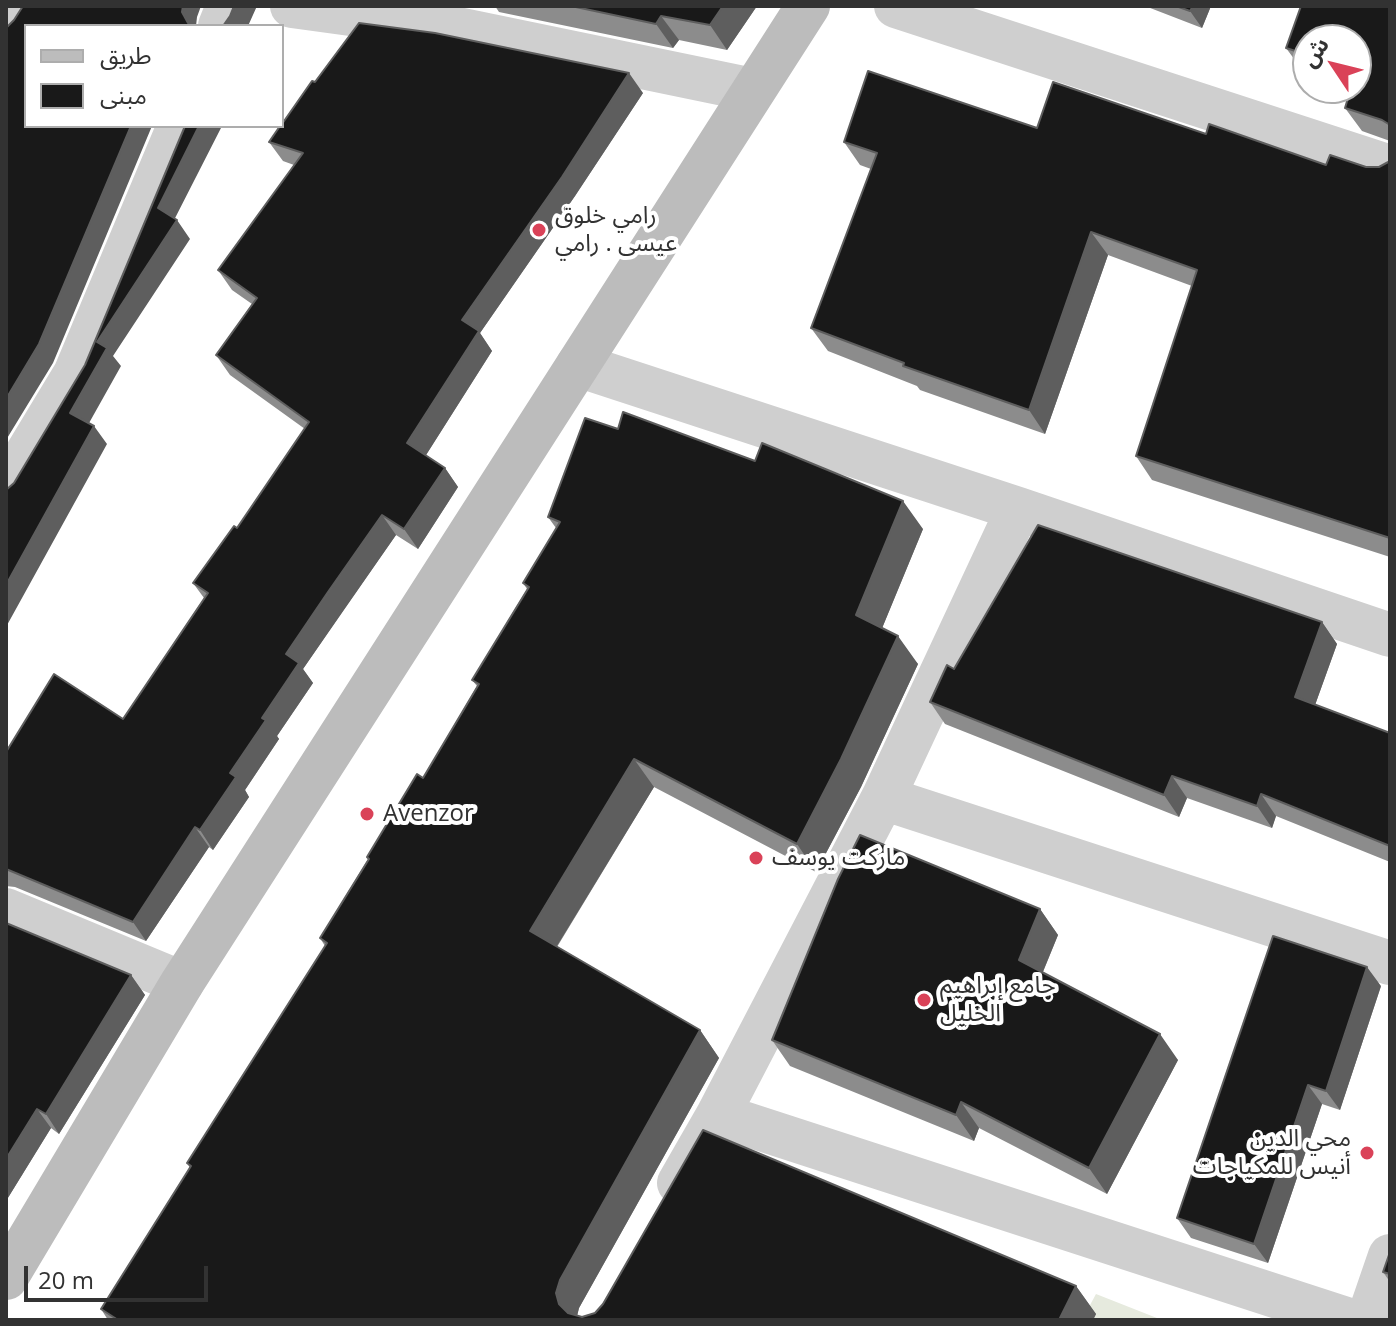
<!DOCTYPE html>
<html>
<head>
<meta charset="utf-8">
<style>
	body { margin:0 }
	#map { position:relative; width:1396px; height:1326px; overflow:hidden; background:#fff; font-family:"Open Sans","Noto Sans Arabic",sans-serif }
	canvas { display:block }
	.frame { position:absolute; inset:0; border:8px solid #323232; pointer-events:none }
	.legend { position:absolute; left:24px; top:24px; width:260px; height:104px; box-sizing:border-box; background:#fff; border:2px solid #adadad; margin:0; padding:10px 14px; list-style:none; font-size:24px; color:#323232 }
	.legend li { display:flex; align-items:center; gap:16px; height:40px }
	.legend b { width:40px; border:2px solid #adadad }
	.north { position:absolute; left:1292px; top:24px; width:80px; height:80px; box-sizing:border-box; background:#fff; border:2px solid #adadad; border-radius:50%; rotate:305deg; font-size:22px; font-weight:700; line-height:32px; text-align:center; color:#323232 }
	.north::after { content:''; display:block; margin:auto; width:28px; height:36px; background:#da4258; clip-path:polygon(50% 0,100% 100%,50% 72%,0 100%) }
	.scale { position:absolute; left:24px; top:1266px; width:184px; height:36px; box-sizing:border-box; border:4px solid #323232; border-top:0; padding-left:10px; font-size:24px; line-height:28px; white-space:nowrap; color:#323232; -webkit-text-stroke:6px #fff; paint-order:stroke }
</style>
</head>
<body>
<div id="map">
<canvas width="1396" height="1326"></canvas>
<div class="frame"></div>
<ul class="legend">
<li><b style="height:10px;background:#bcbcbc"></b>طريق</li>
<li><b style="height:22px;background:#191919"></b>مبنى</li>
</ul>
<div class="north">ش</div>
<div class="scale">20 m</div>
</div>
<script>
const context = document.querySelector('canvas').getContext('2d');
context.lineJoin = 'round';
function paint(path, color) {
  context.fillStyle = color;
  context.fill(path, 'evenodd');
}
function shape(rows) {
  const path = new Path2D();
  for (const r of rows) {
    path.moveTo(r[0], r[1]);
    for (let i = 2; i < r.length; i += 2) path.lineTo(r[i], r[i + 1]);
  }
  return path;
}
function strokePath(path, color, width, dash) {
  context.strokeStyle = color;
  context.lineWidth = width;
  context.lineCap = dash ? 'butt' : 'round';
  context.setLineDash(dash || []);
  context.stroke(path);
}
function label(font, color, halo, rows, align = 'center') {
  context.font = font + ' "Open Sans","Noto Sans Arabic",sans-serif';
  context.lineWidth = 8;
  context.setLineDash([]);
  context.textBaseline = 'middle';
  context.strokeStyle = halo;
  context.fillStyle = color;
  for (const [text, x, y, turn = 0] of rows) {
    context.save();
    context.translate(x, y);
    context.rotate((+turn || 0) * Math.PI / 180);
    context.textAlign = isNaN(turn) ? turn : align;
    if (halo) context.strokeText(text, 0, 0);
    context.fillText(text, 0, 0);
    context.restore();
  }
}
const green = shape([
	[1096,1294,1162,1320,1082,1320]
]);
const minor = shape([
	[292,6,453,28,753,90],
	[896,6,1390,167],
	[6,26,18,6],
	[220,26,228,6],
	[578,365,1018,509,1390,635],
	[6,488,75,374,179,126],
	[883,798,1390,963],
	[6,910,182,983],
	[718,1115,1349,1320],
	[679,1183,718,1115,883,798,1018,509],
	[1368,1320,1390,1256]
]);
const secondary = shape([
	[6,1278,182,983,808,6]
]);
const wall = shape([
	[495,6,757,6,727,50,679,40,673,48,499,12],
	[1145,6,1211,6,1202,28],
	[1390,6,1390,141,1362,131,1345,108,1351,88,1350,88,1356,88,1356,40,1308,40,1308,73,1303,71,1286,48],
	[315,82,643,93,575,196,480,333,492,351,426,455,445,468,458,487,418,549,396,535,342,612,303,669,313,683,277,736,279,739,245,790,249,797,213,850,209,847,146,941,15,887,6,886,6,752,123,719,204,598,193,583,237,528,305,429,230,375,216,355,252,304,232,290,218,270,294,165,283,161,269,142],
	[1037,128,1206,134,1326,165,1379,167,1390,161,1390,557,1152,480,1136,456,1192,286,1108,255,1045,434,920,390,917,386,828,351,811,328,871,169,860,165,844,142],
	[618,429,923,529,882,628,918,664,861,787,816,872,654,787,557,947,700,1030,719,1058,579,1308,577,1316,582,1317,1076,1286,1096,1314,1093,1320,108,1320,101,1309,190,1168,187,1163,325,946,320,938,368,859,367,857,423,778,477,686,472,680,527,589,523,583,556,528,548,517],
	[1322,622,1337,644,1315,705,1390,733,1390,862,1276,816,1272,828,1187,798,1179,817,945,724,930,702,954,669],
	[1040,909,1058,935,1043,972,1178,1060,1107,1194,979,1128,974,1141,790,1066,772,1040],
	[6,923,131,975,145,995,59,1134,51,1128,6,1201],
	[1381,986,1340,1110,1322,1104,1268,1263,1191,1238,1177,1218],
	[1390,1252,1390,1282,1383,1272]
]);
const shadedWall = shape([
	[183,6,201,6,197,17,196,26,190,26,182,12],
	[235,6,257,6,248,26,226,26],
	[723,6,757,6,727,50,710,25],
	[1193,6,1211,6,1202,28,1190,11],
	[661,16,679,40,673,48,656,24],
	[629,73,643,93,575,196,480,333,492,351,421,463,407,443,462,320],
	[131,126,152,126,53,363,6,440,6,399],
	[199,126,222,126,171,226,158,208],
	[177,220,190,239,113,356,121,366,84,432,70,413,97,342],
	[1091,232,1108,255,1045,434,1029,410],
	[94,426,107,444,6,627,6,585],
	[445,468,458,487,418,549,404,529],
	[903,501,923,529,876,643,856,615],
	[382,515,396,535,303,669,313,683,277,736,279,739,245,790,249,797,213,850,200,830,230,773,262,718,286,654],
	[1322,622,1337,644,1310,719,1295,697],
	[898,636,918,664,861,787,816,872,797,844],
	[634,759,654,787,549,959,530,931],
	[1172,776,1187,798,1179,817,1164,795],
	[1261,794,1276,816,1272,828,1257,806],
	[195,827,209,847,146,941,133,922],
	[1040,909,1058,935,1037,986,1019,960],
	[1367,967,1381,986,1340,1110,1326,1091],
	[131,975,145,995,59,1134,46,1114],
	[700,1030,719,1058,579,1308,576,1320,571,1320,559,1304,556,1293,560,1280],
	[1160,1034,1178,1060,1107,1194,1089,1168],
	[1308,1085,1322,1104,1268,1263,1254,1244],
	[961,1102,979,1128,974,1141,956,1115],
	[37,1109,51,1128,6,1201,6,1159],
	[1076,1286,1096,1314,1093,1320,1059,1320]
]);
const building = shape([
	[23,6,183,6,182,12,188,23,192,26,26,26,26,126,131,126,39,344,6,399,6,28,14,20,23,6],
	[234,6,235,6,226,26,223,26,230,16,234,6],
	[571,6,723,6,710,25,661,16,656,24,571,6],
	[1176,6,1193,6,1190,11,1176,6],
	[1301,6,1390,6,1390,125,1382,120,1345,108,1351,88,1356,88,1356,40,1308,40,1308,55,1286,48,1301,6],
	[359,23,435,33,629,73,562,177,462,320,479,331,407,443,445,468,404,529,382,515,328,592,286,654,299,663,262,718,266,720,230,773,236,777,200,830,195,827,133,922,6,869,6,752,54,674,123,719,208,593,193,583,234,526,237,528,309,422,216,355,257,298,218,270,303,153,269,142,280,126,282,126,282,124,312,81,315,82,359,23],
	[868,71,1037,128,1053,82,1206,134,1209,124,1326,165,1330,155,1366,167,1379,167,1390,161,1390,538,1136,456,1197,270,1091,232,1029,410,903,366,904,363,811,328,877,153,844,142,868,71],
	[185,126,199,126,158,208,177,220,97,342,107,348,70,413,94,426,6,585,6,490,14,483,85,365,185,126],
	[623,412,755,461,762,443,903,501,856,615,898,636,841,759,797,844,634,759,530,931,700,1030,560,1280,556,1293,559,1304,568,1313,582,1317,595,1313,603,1304,703,1130,1076,1286,1059,1320,118,1320,101,1309,191,1166,187,1163,327,943,320,938,369,859,367,857,417,774,423,778,479,684,472,680,529,587,523,583,560,522,548,517,585,418,618,429,623,412],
	[1038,525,1322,622,1295,697,1390,733,1390,846,1261,794,1257,806,1172,776,1164,795,930,702,947,665,954,669,1038,525],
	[860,835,1040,909,1019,960,1160,1034,1089,1168,961,1102,956,1115,772,1040,838,879,860,835],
	[6,923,131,975,46,1114,37,1109,6,1159,6,923],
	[1273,936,1367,967,1326,1091,1308,1085,1254,1244,1177,1218,1273,936],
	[1390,1252,1390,1274,1383,1272,1390,1252]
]);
const markers = [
	[539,230,8,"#da4258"],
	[367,814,8,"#da4258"],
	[756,858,8,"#da4258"],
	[924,1000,8,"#da4258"],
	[1367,1153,8,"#da4258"]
];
const poiNames = [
	["رامي خلوق",555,216],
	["عيسى . رامي",555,244],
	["Avenzor",383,814],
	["ماركت يوسف",772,858],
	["جامع إبراهيم",940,986],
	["الخليل",940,1014],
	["محي الدين",1351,1139,"right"],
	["أنيس للمكياجات",1351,1167,"right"]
];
paint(green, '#e6eade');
strokePath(minor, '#cfcfcf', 44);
strokePath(secondary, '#bcbcbc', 44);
paint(wall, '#8c8c8c');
paint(shadedWall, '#5e5e5e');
paint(building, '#191919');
strokePath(building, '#5e5e5e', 2);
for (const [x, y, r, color] of markers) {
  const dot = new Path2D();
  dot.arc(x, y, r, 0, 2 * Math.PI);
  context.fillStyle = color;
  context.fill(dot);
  strokePath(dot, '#fff', 3);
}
label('24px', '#323232', '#fff', poiNames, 'left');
</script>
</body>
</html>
